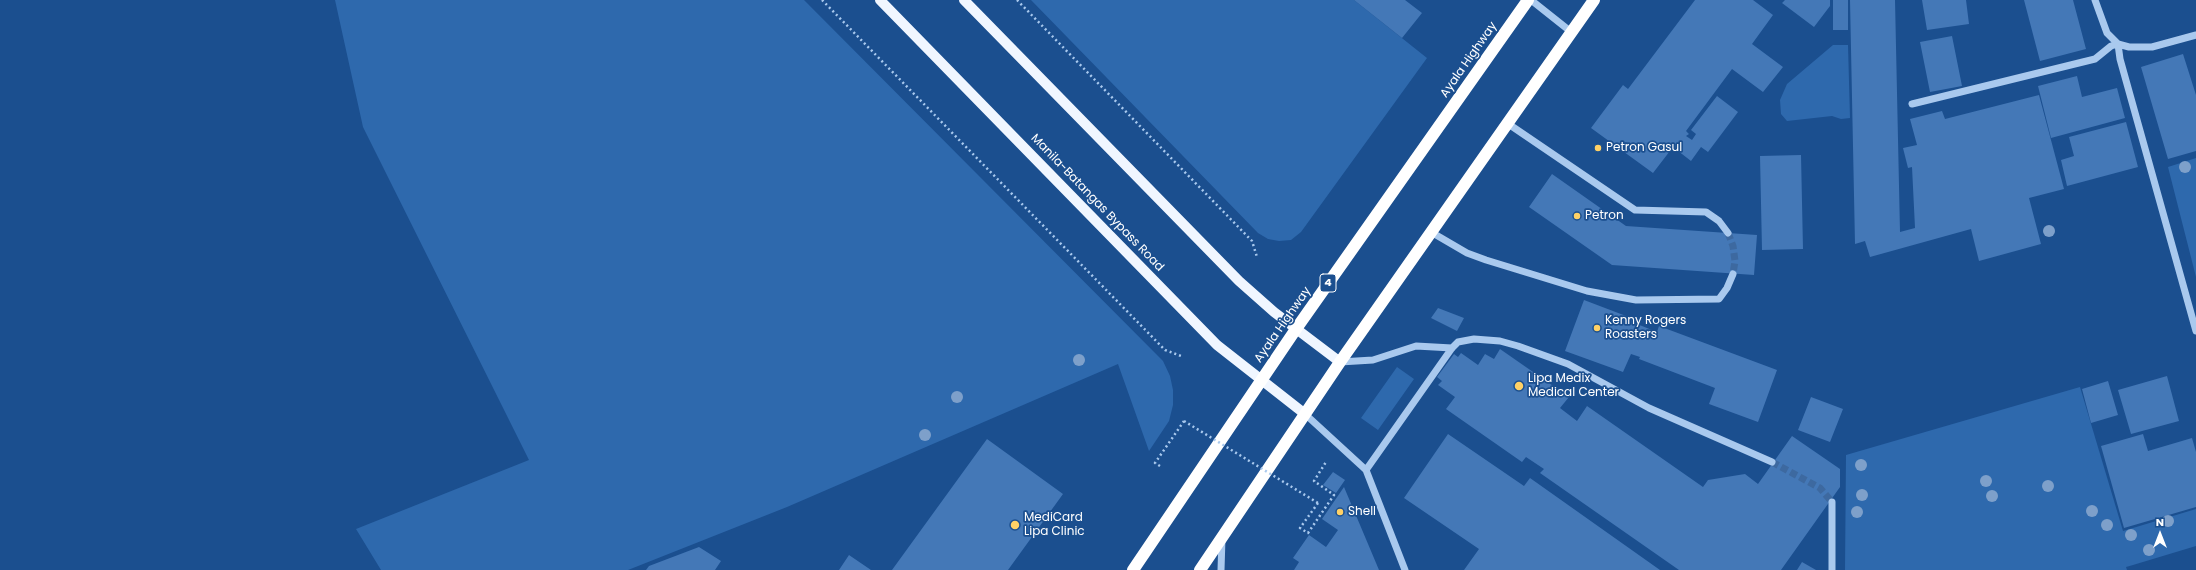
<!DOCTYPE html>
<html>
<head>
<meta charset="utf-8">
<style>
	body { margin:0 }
	#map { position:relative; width:2196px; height:570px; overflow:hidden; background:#1b4f8f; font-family:Poppins,sans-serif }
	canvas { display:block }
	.north { position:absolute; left:2140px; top:514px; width:40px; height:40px; -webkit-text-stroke:3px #1b4f8f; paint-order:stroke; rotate:0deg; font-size:11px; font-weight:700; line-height:16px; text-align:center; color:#fff }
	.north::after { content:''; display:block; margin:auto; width:14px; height:18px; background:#fff; clip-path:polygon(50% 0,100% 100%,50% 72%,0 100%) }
</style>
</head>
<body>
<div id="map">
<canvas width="2196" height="570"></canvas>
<div class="north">N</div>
</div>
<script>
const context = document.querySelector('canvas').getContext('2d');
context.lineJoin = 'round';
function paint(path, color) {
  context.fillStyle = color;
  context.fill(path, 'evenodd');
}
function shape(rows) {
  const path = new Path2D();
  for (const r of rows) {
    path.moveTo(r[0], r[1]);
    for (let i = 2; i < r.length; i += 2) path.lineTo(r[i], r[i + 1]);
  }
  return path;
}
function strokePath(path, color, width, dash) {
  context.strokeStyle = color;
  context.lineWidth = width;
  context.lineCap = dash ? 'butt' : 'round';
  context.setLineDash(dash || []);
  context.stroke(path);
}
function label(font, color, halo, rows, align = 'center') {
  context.font = font + ' Poppins,sans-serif';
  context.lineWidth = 3.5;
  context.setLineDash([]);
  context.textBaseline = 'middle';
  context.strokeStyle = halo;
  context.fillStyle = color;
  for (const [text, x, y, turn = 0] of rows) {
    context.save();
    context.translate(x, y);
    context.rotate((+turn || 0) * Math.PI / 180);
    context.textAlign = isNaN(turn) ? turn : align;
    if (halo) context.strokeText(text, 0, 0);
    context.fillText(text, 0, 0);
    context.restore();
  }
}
const green = shape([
	[335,0,804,0,1163,361,1170,376,1173,390,1173,405,1169,421,1149,451,1118,364,787,507,628,570,381,570,356,529,529,460,363,127],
	[1031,0,1354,0,1427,58,1301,232,1291,240,1279,241,1268,239,1258,233],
	[1833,45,1848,45,1850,118,1841,119,1832,116,1787,121,1781,114,1780,100,1787,84],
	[2196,158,2196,277,2168,167],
	[1397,367,1414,379,1378,430,1361,418],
	[2080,387,2123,531,2196,509,2196,546,2133,565,2126,567,2127,570,1845,570,1846,455]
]);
const building = shape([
	[1354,0,1405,0,1422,13,1402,38],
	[1695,0,1753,0,1773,15,1752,44,1783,67,1763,92,1732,69,1686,131,1689,134,1686,136,1692,140,1696,134,1691,130,1717,96,1738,112,1708,152,1701,147,1691,161,1673,147,1653,173,1591,128,1623,85,1628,89],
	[1785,0,1830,0,1830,6,1814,27,1782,3],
	[1833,0,1848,0,1848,30,1833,30],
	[1850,0,1895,0,1900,232,1915,228,1912,167,1908,168,1903,148,1917,145,1910,119,1942,111,1945,119,2039,95,2064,189,2029,198,2041,244,1979,261,1971,229,1870,257,1865,241,1855,244],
	[1922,0,1966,0,1969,24,1927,30],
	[2024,0,2073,0,2086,49,2040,61],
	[1952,36,1962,86,1930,92,1920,42],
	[2183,54,2196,95,2196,151,2168,159,2141,67],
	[2077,76,2082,97,2117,88,2125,118,2051,138,2038,86],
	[2126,122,2138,167,2067,186,2061,160,2074,156,2069,137],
	[1801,155,1803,249,1762,250,1760,156],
	[1552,174,1626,226,1757,235,1754,275,1612,265,1529,207],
	[1584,300,1634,319,1632,322,1657,332,1659,326,1777,370,1758,422,1709,404,1715,388,1639,359,1640,357,1631,354,1623,372,1565,351],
	[1438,308,1464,318,1457,331,1431,318],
	[1500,349,1569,397,1560,408,1577,421,1587,406,1703,487,1708,480,1745,474,1758,484,1792,436,1840,469,1840,487,1781,570,1679,570,1540,473,1544,469,1526,457,1522,462,1446,409,1455,397,1438,385,1442,381,1437,377,1454,354,1458,357,1461,353,1478,365,1485,354,1494,359],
	[2167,376,2179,421,2131,434,2118,390],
	[2108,381,2118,415,2091,423,2082,389],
	[1811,397,1843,409,1830,442,1798,430],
	[1448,434,1524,486,1530,478,1660,570,1464,570,1479,549,1404,498],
	[2143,434,2148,451,2192,438,2196,452,2196,507,2124,528,2101,446],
	[987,439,1063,494,1008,570,892,570],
	[1333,472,1345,480,1336,493,1323,485],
	[1344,487,1379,570,1294,570,1299,562,1293,558,1309,535,1326,547,1338,530,1322,519],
	[699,547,721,561,715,570,646,570,649,566],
	[849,555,871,570,839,570],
	[1802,562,1816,570,1797,570]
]);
const minorTunnel = shape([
	[1728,233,1733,246,1735,261,1733,274],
	[1772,462,1820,488,1832,502]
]);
const path = shape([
	[822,0,1165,350,1181,356],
	[1017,0,1252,241,1257,257],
	[1160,466,1155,463,1184,421],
	[1318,503,1300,528,1308,533,1334,495,1314,481,1326,462]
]);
const minor = shape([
	[1531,0,1570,31],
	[2095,0,2107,33,2118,44,2129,47,2152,47,2196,35],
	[2118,44,2120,59,2196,331],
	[1912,104,2095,59,2111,46,2118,44],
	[1507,123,1635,210,1706,212,1719,221,1728,233],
	[1431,232,1467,253,1486,260,1587,291,1636,300,1719,299,1727,288,1733,274],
	[1340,362,1373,360,1416,346,1452,348],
	[1305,414,1366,470,1405,570],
	[1366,470,1452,348,1458,342,1474,339,1500,341,1518,346,1568,364,1649,408,1772,462],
	[1832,502,1832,570],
	[1221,570,1222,538]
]);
const major = shape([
	[880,0,1217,345,1305,414],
	[964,0,1239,281,1274,312,1340,362]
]);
const highway = shape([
	[1133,570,1296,329,1528,0],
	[1200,570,1340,362,1594,0]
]);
const pathBridge = shape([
	[1184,421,1318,503]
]);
const trees = [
	[2185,167],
	[2049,231],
	[1079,360],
	[957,397],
	[925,435],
	[1861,465],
	[1986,481],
	[2048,486],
	[1862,495],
	[1992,496],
	[2092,511],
	[1857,512],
	[2168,521],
	[2107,525],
	[2131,535],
	[2149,550]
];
const markers = [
	[1598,148,4,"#ffd166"],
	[1577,216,4,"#ffd166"],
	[1597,328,4,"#ffd166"],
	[1519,386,5,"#ffd166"],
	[1340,512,4,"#ffd166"],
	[1015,525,5,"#ffd166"]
];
const shields = [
	[1328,283,16]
];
const shieldNames = [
	["4",1328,283]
];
const streetNames = [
	["Ayala Highway",1469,60,-55],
	["Manila-Batangas Bypass Road",1097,203,46],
	["Ayala Highway",1283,325,-55]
];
const poiNames = [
	["Petron Gasul",1606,148],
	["Petron",1585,216],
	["Kenny Rogers",1605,321],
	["Roasters",1605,335],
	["Lipa Medix",1528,379],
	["Medical Center",1528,393],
	["Shell",1348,512],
	["MediCard",1024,518],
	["Lipa Clinic",1024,532]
];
paint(green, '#2e69ad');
paint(building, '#4478b7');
strokePath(minorTunnel, '#3d69a0', 7, [7, 3.5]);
strokePath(path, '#a9c9ee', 2.5, [2, 3]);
strokePath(minor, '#a9c9ee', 7);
strokePath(major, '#f0f6ff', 10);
strokePath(highway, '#fff', 12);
strokePath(pathBridge, '#a9c9ee', 2.5, [2, 3]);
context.fillStyle = '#7ea0ca';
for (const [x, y] of trees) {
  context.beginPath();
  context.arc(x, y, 6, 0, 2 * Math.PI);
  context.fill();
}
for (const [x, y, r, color] of markers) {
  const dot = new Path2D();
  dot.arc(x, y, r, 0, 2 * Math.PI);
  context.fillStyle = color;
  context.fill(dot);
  strokePath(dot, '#1b4f8f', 1.5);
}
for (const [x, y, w] of shields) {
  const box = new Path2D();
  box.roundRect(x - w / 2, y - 9, w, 18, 3);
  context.fillStyle = '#1b4f8f';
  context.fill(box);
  strokePath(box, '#fff', 1);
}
label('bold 11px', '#fff', null, shieldNames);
label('12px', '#fff', '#1b4f8f', streetNames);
label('12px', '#fff', '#1b4f8f', poiNames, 'left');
</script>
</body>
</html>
